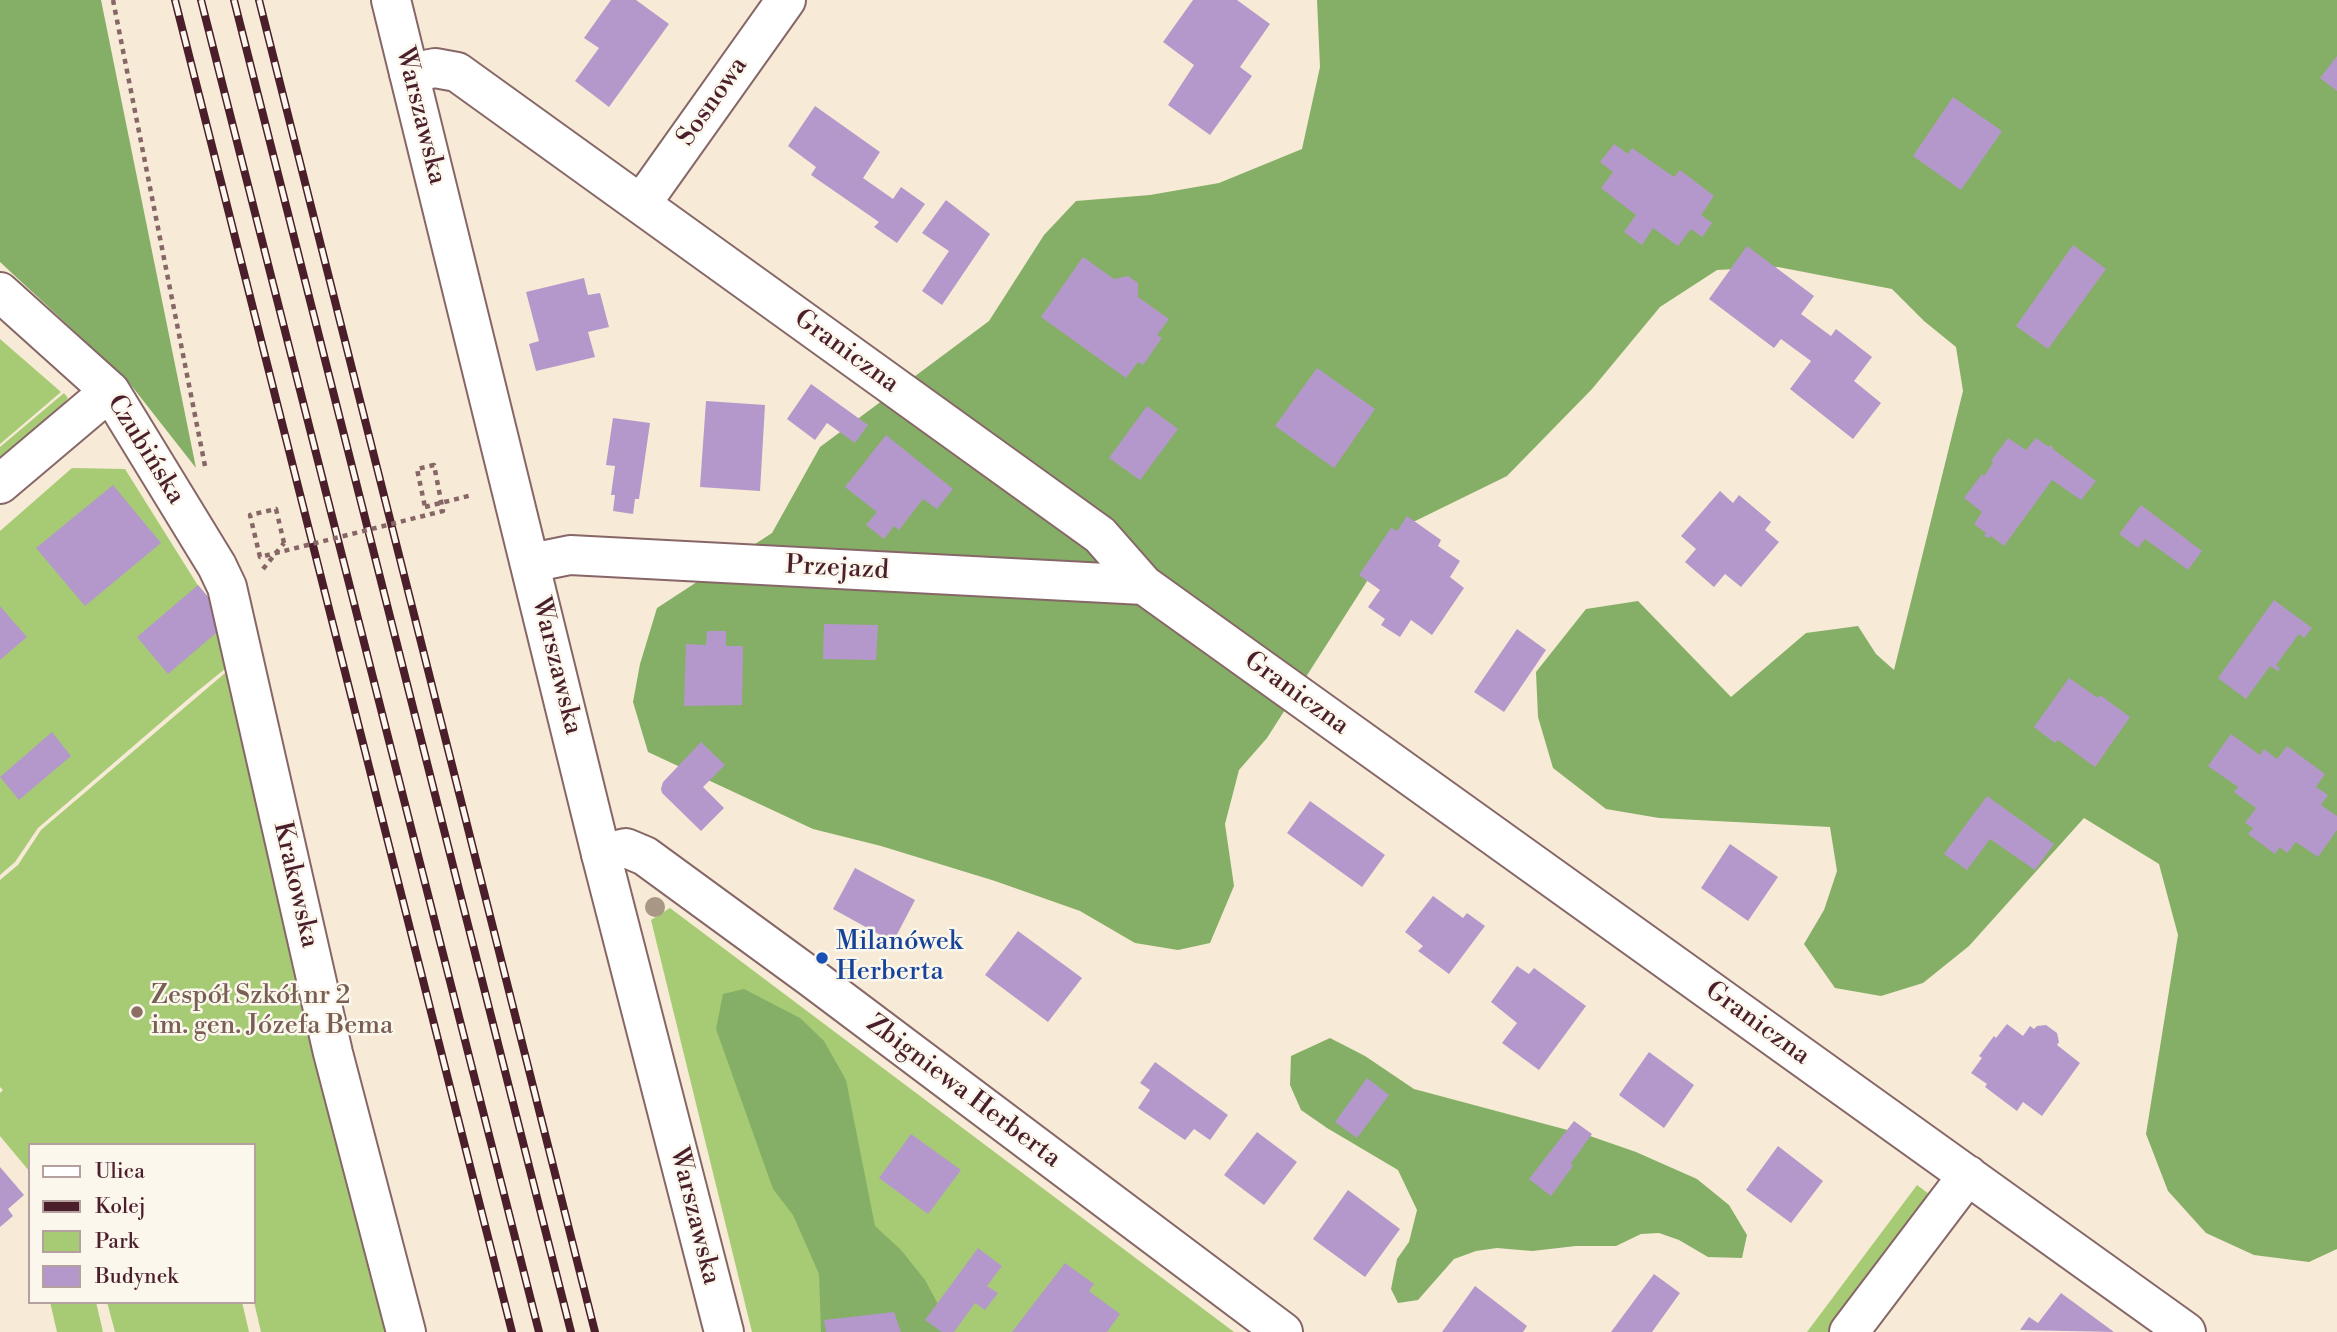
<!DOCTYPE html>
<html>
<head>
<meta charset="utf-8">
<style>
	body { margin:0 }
	#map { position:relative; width:2337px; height:1332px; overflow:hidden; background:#f7ead6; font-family:"Libre Bodoni",serif }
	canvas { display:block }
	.legend { position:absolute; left:28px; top:1143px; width:228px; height:161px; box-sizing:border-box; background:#fbf7ec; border:2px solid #b4a19f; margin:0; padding:9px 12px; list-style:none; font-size:21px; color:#4a1f2b }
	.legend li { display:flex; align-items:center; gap:14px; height:35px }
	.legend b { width:35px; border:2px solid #b4a19f }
</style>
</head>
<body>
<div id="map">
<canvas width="2337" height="1332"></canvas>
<ul class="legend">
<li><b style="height:9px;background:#fff"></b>Ulica</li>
<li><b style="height:9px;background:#4a1f2b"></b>Kolej</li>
<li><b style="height:19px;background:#a7cb74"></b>Park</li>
<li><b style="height:19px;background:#b598cb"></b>Budynek</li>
</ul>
</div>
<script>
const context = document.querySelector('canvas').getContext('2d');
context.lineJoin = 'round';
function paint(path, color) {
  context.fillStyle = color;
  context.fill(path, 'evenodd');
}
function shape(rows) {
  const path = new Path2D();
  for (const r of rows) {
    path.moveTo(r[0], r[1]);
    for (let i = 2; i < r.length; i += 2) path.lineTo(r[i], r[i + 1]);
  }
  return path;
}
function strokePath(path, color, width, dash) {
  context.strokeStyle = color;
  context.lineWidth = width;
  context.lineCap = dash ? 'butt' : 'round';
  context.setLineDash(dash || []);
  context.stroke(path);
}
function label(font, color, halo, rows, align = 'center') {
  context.font = font + ' "Libre Bodoni",serif';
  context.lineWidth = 5;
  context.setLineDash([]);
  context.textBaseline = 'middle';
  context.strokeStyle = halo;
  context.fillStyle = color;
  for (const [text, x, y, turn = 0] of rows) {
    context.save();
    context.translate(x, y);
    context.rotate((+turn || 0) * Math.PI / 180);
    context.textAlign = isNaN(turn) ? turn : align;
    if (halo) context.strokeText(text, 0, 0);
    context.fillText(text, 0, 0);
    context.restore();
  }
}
const green = shape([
	[0,339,61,392,0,444],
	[64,393,68,398,65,402,0,458,0,447],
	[72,468,125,469,197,584,229,622,236,660,194,694,38,828,15,862,0,875,0,531],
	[238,662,394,1332,261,1332,254,1302,254,1145,30,1145,30,1172,0,1136,0,1093,3,1090,0,1087,0,880,18,865,41,830],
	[670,908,1234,1332,752,1332,651,920],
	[1917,1185,1929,1194,1829,1332,1807,1332],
	[50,1302,96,1302,103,1332,57,1332],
	[107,1302,242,1302,249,1332,115,1332]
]);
const forest = shape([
	[0,0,101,0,196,468,127,380,0,262],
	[1317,0,2337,0,2337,1249,2309,1262,2254,1255,2206,1233,2168,1191,2146,1134,2178,935,2159,864,2084,818,1969,946,1923,983,1881,996,1835,988,1804,944,1824,910,1837,871,1830,827,1659,818,1606,809,1553,768,1538,717,1536,672,1586,609,1638,601,1731,697,1806,633,1858,626,1876,654,1894,670,1963,391,1956,347,1924,321,1892,289,1778,267,1717,270,1660,307,1592,389,1507,476,1401,528,1267,738,1239,770,1225,824,1234,886,1210,943,1178,950,1135,943,1080,911,995,881,881,846,813,829,648,752,633,702,640,664,657,608,772,533,820,447,989,321,1044,235,1076,201,1150,195,1219,183,1302,149,1320,67],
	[744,989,800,1018,824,1041,846,1080,875,1226,901,1250,925,1280,953,1332,821,1332,819,1274,793,1215,773,1189,716,1029,723,994],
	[1330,1038,1365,1056,1414,1089,1590,1136,1636,1152,1697,1179,1729,1205,1747,1235,1742,1258,1708,1257,1679,1240,1659,1233,1641,1234,1616,1246,1576,1246,1532,1251,1497,1248,1476,1251,1454,1259,1418,1300,1398,1303,1391,1289,1397,1259,1409,1242,1417,1210,1398,1170,1327,1128,1301,1110,1290,1085,1291,1056]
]);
const building = shape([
	[611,0,636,0,669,24,609,107,575,81,599,48,584,38],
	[1193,0,1237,0,1270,24,1240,67,1252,76,1210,135,1168,105,1194,65,1163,42],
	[2337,56,2337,91,2320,78],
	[1953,97,2002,131,1961,190,1913,156],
	[815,106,880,152,863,178,893,199,901,187,925,204,897,243,874,227,879,222,811,175,816,167,788,146],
	[1614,144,1628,154,1632,148,1674,177,1680,170,1714,196,1701,215,1712,223,1702,237,1691,229,1678,246,1653,228,1642,245,1624,232,1636,215,1601,188,1613,172,1600,162],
	[946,200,990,234,942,305,922,291,949,251,922,233],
	[2073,245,2106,269,2048,349,2016,326],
	[1747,246,1814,296,1801,314,1831,336,1836,329,1872,357,1854,381,1881,403,1853,439,1790,389,1811,361,1781,339,1774,348,1709,299],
	[1083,257,1114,279,1128,276,1138,283,1138,297,1169,319,1157,335,1162,338,1143,365,1138,362,1126,378,1041,317],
	[584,278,588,295,600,293,609,327,588,332,595,357,536,371,529,344,539,341,526,292],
	[1317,368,1375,409,1334,468,1275,426],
	[811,384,868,425,855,443,827,423,815,440,787,419],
	[706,401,765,405,760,491,700,487],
	[1147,406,1178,429,1140,480,1109,458],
	[613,418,650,423,639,499,635,499,633,514,613,511,615,495,611,495,615,466,606,465],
	[886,435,953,489,937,509,923,499,899,530,894,526,884,539,866,525,877,512,845,487],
	[2008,438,2026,450,2036,438,2049,447,2051,445,2054,450,2096,481,2081,500,2052,480,2004,546,1991,536,1989,538,1984,536,1986,533,1974,524,1982,512,1964,498,1982,474,1984,476,1993,463,1991,461],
	[113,485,161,543,85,606,36,548],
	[1720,491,1733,503,1739,495,1771,522,1765,530,1779,542,1741,587,1725,574,1714,587,1685,562,1696,549,1681,536],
	[2141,505,2202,551,2188,570,2145,539,2138,548,2119,534],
	[1407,516,1441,540,1438,546,1460,561,1450,577,1464,588,1432,635,1411,620,1400,637,1381,625,1385,619,1368,607,1380,590,1359,575,1391,528,1397,531],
	[198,585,229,622,168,674,137,637],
	[2274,600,2312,628,2304,638,2299,634,2276,665,2280,669,2278,671,2270,666,2246,699,2218,678],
	[0,606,27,637,0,660],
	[824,624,878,625,876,660,823,659],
	[1517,629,1546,650,1504,712,1474,692],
	[707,631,726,631,726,646,743,646,742,705,684,706,686,644,706,645],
	[2069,678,2098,698,2100,695,2130,717,2095,767,2058,740,2055,743,2034,727],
	[52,732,71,756,19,800,0,777],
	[2231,734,2260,755,2264,749,2277,759,2287,746,2325,774,2316,787,2328,795,2321,805,2337,816,2337,830,2318,857,2296,842,2287,853,2280,847,2275,854,2248,834,2253,828,2245,823,2256,808,2234,792,2238,787,2208,766],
	[701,742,725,765,703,787,724,808,701,831,662,793,661,789,663,782],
	[1987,796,2054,844,2035,870,1990,839,1967,870,1944,854],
	[1310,801,1385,855,1362,887,1287,833],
	[1730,844,1778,877,1748,921,1701,888],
	[855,868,915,900,893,942,833,909],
	[1433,896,1463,918,1467,913,1485,926,1449,974,1418,951,1423,946,1405,932],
	[1018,931,1082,978,1048,1022,985,975],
	[1517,966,1529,974,1534,968,1586,1006,1539,1070,1502,1043,1517,1023,1491,1002],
	[2007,1024,2023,1036,2030,1026,2034,1029,2037,1026,2046,1025,2057,1033,2059,1042,2057,1045,2080,1063,2042,1116,2023,1102,2017,1111,1985,1087,1987,1084,1971,1073,1982,1058,1979,1056,1994,1036,1996,1038],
	[1649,1052,1694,1085,1664,1128,1619,1095],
	[1155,1062,1228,1115,1210,1140,1194,1129,1185,1140,1138,1108,1150,1090,1140,1083],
	[1367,1078,1389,1095,1357,1138,1335,1122],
	[1574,1121,1592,1134,1571,1163,1573,1166,1551,1196,1529,1179],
	[1257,1132,1297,1162,1264,1205,1224,1175],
	[911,1134,961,1170,928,1214,879,1178],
	[1778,1146,1823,1181,1791,1223,1746,1190],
	[0,1167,24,1195,8,1209,13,1216,0,1227],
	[1348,1190,1400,1229,1365,1277,1313,1239],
	[978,1248,1002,1266,987,1286,998,1293,985,1310,975,1303,954,1332,942,1332,925,1320],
	[1065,1263,1094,1284,1089,1291,1120,1314,1107,1332,1012,1332],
	[1654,1274,1680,1293,1652,1332,1611,1332],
	[1475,1286,1527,1326,1523,1332,1442,1332],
	[2061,1293,2114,1332,2020,1330,2029,1317,2038,1323],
	[894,1312,901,1332,826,1332,824,1320]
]);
const path = shape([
	[113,0,205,466],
	[425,507,472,495],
	[263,569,284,543]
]);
const street = shape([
	[409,73,435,68,457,72,1100,535,1144,585,2186,1332],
	[641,204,786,0],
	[0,292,110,391,217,566,227,587,333,1053,406,1332],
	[0,484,110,391],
	[531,563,570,555,1144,585],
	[601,854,626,848,645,856,812,978,1283,1332],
	[1849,1332,1968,1175]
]);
const secondary = shape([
	[391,0,601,854,724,1332]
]);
const rail = shape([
	[175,0,512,1332],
	[201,0,539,1332],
	[234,0,571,1332],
	[259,0,595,1332]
]);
const pathBridge = shape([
	[284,543,276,509,250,515,260,557,443,511,434,465,417,469,425,507]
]);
const trees = [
	[655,907]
];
const markers = [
	[822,958,7,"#1a4fb4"],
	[137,1012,7,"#8d6e63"]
];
const streetNames = [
	["Sosnowa",713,102,-55],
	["Warszawska",420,116,76],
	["Graniczna",846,352,36],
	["Czubińska",145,450,58],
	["Przejazd",837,569,3],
	["Warszawska",556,666,76],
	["Graniczna",1296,694,36],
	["Krakowska",295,885,77],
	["Graniczna",1757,1024,36],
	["Zbigniewa Herberta",963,1092,37],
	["Warszawska",694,1216,76]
];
const transitNames = [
	["Milanówek",836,943],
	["Herberta",836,973]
];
const educationNames = [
	["Zespół Szkół nr 2",151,997],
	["im. gen. Józefa Bema",151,1027]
];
paint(green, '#a7cb74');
paint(forest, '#85af66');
paint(building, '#b598cb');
strokePath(street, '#876667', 42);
strokePath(secondary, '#876667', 42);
strokePath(path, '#876667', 4.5, [5, 5]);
strokePath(street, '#fff', 38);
strokePath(secondary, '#fff', 38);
strokePath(rail, '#4a1f2b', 8);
strokePath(rail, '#fbf7ec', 5, [16]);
strokePath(pathBridge, '#876667', 4.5, [5, 5]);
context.fillStyle = '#a79784';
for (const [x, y] of trees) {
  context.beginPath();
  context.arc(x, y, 10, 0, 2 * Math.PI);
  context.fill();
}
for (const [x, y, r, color] of markers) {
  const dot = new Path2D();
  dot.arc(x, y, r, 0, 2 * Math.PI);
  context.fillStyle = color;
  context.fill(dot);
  strokePath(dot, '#fbf7ec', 2.5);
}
label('26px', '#4a1f2b', '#fbf7ec', streetNames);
label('26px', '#164399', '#fbf7ec', transitNames, 'left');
label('26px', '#785e54', '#fbf7ec', educationNames, 'left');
</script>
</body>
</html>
